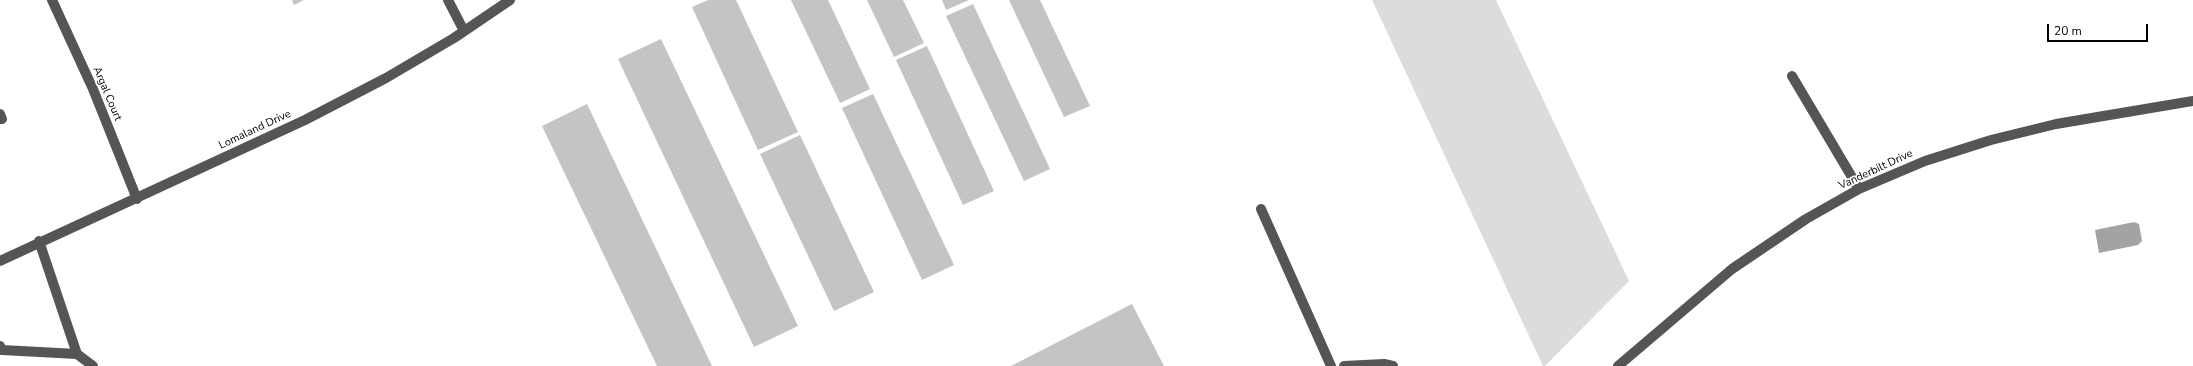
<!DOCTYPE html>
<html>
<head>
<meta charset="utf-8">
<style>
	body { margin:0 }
	#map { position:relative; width:2193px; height:366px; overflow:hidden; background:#fff; font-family:"Nunito Sans",sans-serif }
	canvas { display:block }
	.scale { position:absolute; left:2047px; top:24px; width:101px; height:18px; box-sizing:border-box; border:2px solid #000; border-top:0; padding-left:5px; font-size:12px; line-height:14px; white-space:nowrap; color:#000; -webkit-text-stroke:3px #fff; paint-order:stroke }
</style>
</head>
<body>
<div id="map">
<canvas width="2193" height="366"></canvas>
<div class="scale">20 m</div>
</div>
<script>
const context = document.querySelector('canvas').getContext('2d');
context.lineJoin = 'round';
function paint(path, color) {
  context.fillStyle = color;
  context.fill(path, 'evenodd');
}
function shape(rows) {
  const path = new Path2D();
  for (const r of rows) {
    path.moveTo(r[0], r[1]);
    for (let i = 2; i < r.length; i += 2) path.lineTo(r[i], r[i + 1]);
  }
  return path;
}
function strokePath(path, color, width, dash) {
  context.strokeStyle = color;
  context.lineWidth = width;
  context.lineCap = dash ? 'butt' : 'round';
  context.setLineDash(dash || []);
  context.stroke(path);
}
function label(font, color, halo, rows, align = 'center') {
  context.font = font + ' "Nunito Sans",sans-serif';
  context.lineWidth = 3.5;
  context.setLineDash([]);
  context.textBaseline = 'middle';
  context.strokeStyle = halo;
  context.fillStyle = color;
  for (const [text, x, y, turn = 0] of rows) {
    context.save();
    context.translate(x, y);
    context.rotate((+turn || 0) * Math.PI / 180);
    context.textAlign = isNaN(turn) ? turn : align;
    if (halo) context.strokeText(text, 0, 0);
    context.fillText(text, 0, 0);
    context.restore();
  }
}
const green = shape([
	[1372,0,1496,0,1629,281,1545,366,1543,366]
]);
const water = shape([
	[2134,222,2139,224,2142,241,2138,245,2099,253,2095,230]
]);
const building = shape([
	[292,0,304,0,294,5],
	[708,0,736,0,798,132,758,150,692,7],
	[791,0,828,0,870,89,840,103],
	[867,0,903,0,924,43,894,57],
	[942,0,969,0,946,10],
	[1009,0,1040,0,1090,106,1064,117],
	[973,4,1050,169,1024,181,946,16],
	[661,39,798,326,754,347,618,59],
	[927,46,994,191,963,205,896,60],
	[873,94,954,265,922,280,842,108],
	[587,104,712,366,657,366,542,126],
	[800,135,874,292,834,311,760,154],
	[1132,304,1164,366,1011,366]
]);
const minor = shape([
	[52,0,93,89,137,199],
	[448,0,464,31],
	[1792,76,1859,189],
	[0,114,2,119,0,119],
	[1261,209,1331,366],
	[39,241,77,354,93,366],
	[0,261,305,120,386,78,454,38,510,0],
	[0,346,2,350,77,354],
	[1344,366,1384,364,1393,366],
	[1618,366,1732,269,1806,219,1859,189,1925,161,1991,140,2056,124,2193,101]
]);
const streetNames = [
	["Argal Court",107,94,67],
	["Lomaland Drive",255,130,-25],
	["Vanderbilt Drive",1876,170,-25]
];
paint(green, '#dcdcdc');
paint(water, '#a3a3a3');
paint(building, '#c4c4c4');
strokePath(minor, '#555', 10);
label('11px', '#000', '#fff', streetNames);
</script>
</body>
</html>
